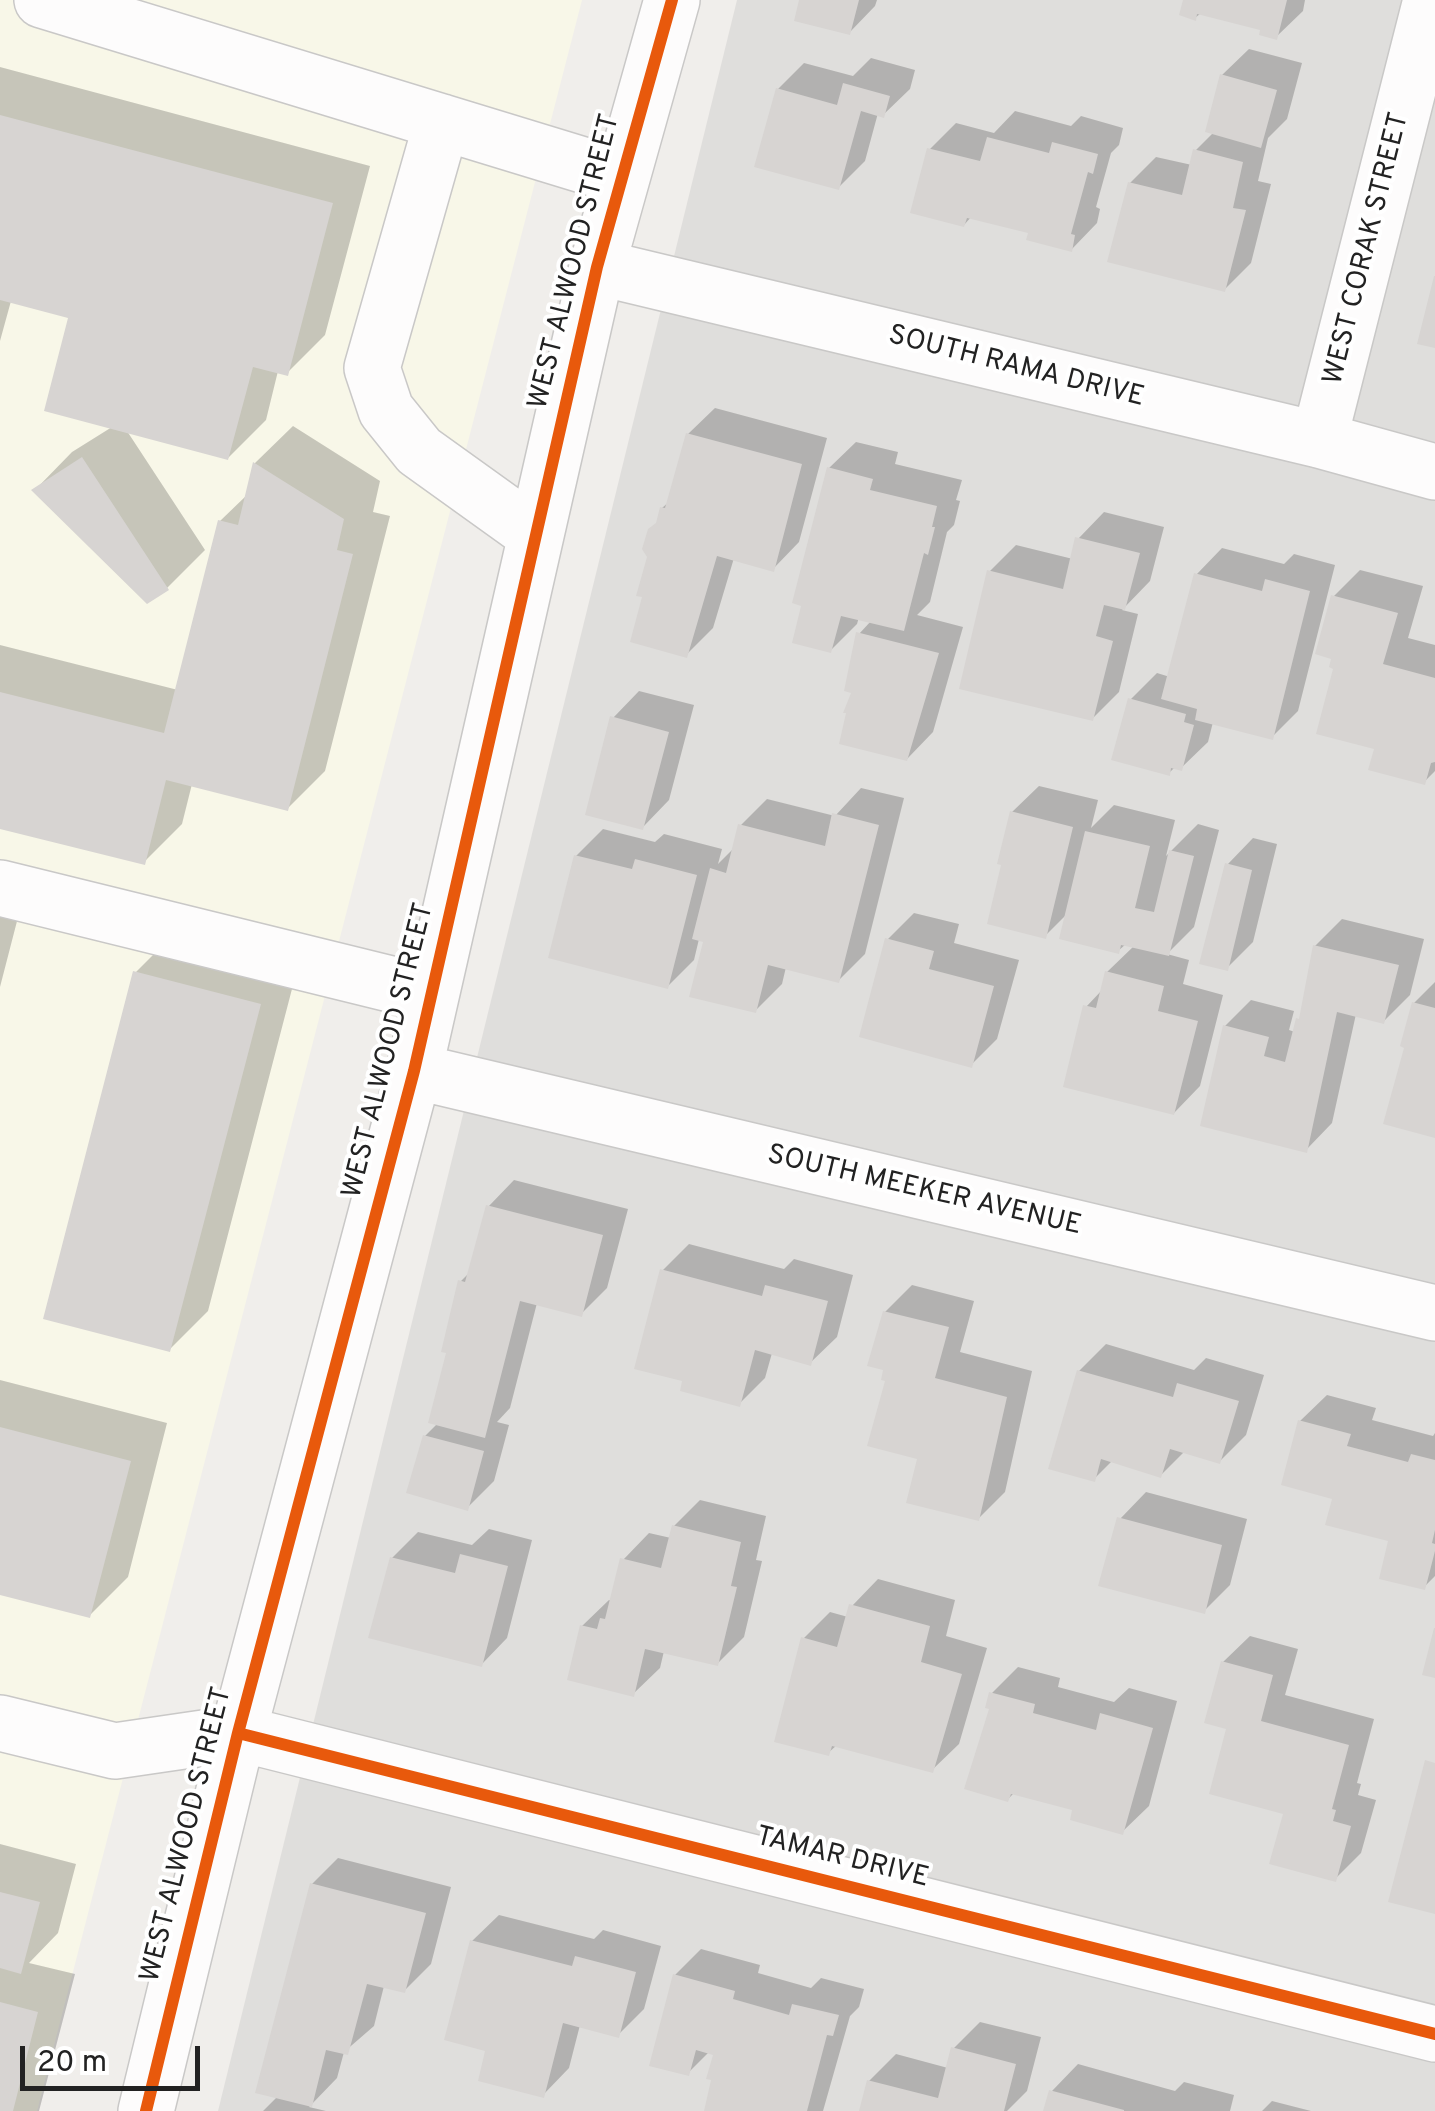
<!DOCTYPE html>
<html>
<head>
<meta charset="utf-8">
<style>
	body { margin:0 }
	#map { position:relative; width:1435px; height:2111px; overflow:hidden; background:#f0eeeb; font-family:Overpass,sans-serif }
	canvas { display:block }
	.scale { position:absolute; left:20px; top:2046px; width:180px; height:45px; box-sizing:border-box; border:5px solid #222; border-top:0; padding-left:12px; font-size:30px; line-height:35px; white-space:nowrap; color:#222; -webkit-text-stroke:8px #fff; paint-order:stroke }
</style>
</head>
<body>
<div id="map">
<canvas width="1435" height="2111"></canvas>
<div class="scale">20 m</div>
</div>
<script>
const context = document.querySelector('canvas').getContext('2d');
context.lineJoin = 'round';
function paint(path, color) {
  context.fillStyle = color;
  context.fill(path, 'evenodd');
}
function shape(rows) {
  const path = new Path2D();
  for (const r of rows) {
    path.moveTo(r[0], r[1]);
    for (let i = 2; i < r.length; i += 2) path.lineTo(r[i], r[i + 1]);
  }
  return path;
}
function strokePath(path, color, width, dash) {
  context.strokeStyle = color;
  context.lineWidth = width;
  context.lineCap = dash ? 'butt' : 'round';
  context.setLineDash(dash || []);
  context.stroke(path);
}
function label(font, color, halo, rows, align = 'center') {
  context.font = font + ' Overpass,sans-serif';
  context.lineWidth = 8;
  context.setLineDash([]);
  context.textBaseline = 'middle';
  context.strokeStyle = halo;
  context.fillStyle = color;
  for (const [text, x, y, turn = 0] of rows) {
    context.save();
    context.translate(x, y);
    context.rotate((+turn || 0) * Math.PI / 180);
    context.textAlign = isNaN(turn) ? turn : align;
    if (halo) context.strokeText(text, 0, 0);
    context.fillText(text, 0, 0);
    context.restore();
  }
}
const residential = shape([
	[737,0,1435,0,1435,2111,218,2111]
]);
const education = shape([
	[0,0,582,0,37,2111,0,2111]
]);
const shadow = shape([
	[802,0,877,0,875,6,849,33],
	[1185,0,1305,0,1303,11,1276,37,1262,29,1201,13,1195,18],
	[1249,49,1302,63,1287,119,1268,138,1258,181,1271,184,1251,263,1225,289,1130,183,1156,157,1192,165,1195,151,1214,132,1222,75],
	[871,58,915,70,910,89,883,115,878,113,865,161,838,188,778,89,804,63,853,76],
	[0,67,370,166,325,335,287,373,278,371,266,420,228,458,127,431,205,550,167,588,35,490,72,452,112,427,71,317,11,301,0,341],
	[1015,111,1071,126,1081,116,1123,128,1119,145,1111,153,1096,207,1100,209,1097,223,1071,250,1031,232,972,216,964,225,930,149,956,123,994,133],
	[715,408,827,438,799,542,773,569,734,558,713,628,686,655,659,522,662,508,670,501,688,434],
	[293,426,380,481,373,512,390,516,325,771,287,809,192,784,182,824,144,862,0,826,0,645,178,690,220,521,248,494,255,463],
	[856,442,898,452,895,464,962,480,956,500,960,501,954,525,947,532,930,602,917,615,963,627,933,732,907,759,855,691,859,634,871,621,859,617,857,624,830,651,829,468],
	[1104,512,1164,527,1150,581,1122,610,1138,614,1119,692,1093,718,990,571,1016,545,1073,559,1078,539],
	[1222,548,1284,564,1294,554,1335,565,1298,711,1272,737,1213,722,1208,742,1181,768,1175,767,1169,773,1130,700,1157,673,1170,677,1196,575],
	[1360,570,1423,586,1408,638,1435,645,1435,771,1424,782,1377,747,1336,667,1334,596],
	[639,691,694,705,669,800,643,827,613,718],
	[1039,786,1098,800,1091,828,1114,805,1175,820,1166,856,1198,824,1219,830,1194,927,1167,954,1189,960,1183,984,1223,995,1200,1086,1174,1113,1086,1007,1103,989,1107,972,1134,946,1126,944,1118,951,1068,913,1045,936,1012,812],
	[861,788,904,798,865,954,839,980,786,967,782,984,755,1011,706,940,699,939,694,960,668,986,576,856,603,829,655,842,664,834,722,849,718,864,735,847,741,825,767,799,835,816],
	[1253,838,1277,844,1253,942,1227,968,1227,865],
	[0,892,23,898,0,987],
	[914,913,959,924,954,943,1019,960,997,1039,971,1065,887,940],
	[1342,919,1424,939,1410,995,1383,1022,1356,1014,1332,1123,1306,1150,1225,1026,1251,1000,1294,1011,1289,1030,1295,1032,1302,1015,1315,946],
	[174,934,298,966,208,1311,170,1349,136,972],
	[1435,982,1435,1135,1414,1003],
	[514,1180,628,1209,607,1288,581,1314,537,1303,510,1408,497,1422,509,1425,494,1481,467,1508,425,1436,438,1423,461,1281,471,1271,488,1207],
	[689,1244,784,1269,794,1259,853,1275,837,1337,810,1363,772,1353,765,1378,739,1404,685,1379,663,1270],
	[912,1285,974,1301,960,1352,1032,1371,1005,1492,978,1519,920,1457,888,1379,885,1312],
	[1106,1344,1194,1370,1206,1358,1264,1375,1246,1435,1220,1461,1185,1451,1161,1475,1113,1460,1094,1479,1079,1371],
	[0,1380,167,1423,128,1577,90,1615,0,1592],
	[1327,1395,1376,1408,1372,1420,1433,1436,1435,1433,1435,1576,1424,1587,1391,1539,1335,1497,1300,1421],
	[1146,1492,1247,1519,1230,1585,1204,1611,1120,1519],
	[700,1500,766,1516,756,1560,762,1561,744,1637,717,1664,664,1651,660,1668,633,1694,582,1626,609,1600,613,1601,623,1560,649,1533,671,1538,674,1526],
	[489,1529,532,1540,507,1638,481,1665,392,1558,418,1532,472,1545],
	[878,1579,955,1600,946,1636,987,1648,959,1744,932,1770,837,1745,828,1753,803,1639,830,1612,848,1617,852,1606],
	[1250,1636,1298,1649,1285,1695,1374,1719,1357,1783,1361,1784,1358,1795,1376,1800,1361,1853,1335,1879,1286,1812,1223,1662],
	[1018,1667,1060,1678,1058,1687,1114,1702,1129,1688,1177,1701,1149,1806,1122,1832,1075,1808,1015,1792,1008,1799,992,1693],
	[0,1844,76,1864,58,1933,29,1963,75,1974,39,2111,0,2111],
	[338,1858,451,1887,431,1964,404,1991,384,1986,374,2026,344,2052,337,2078,309,2107,326,2111,263,2111,278,2096,312,1884],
	[499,1915,594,1939,603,1930,661,1946,644,2009,618,2035,580,2025,569,2068,543,2095,488,2049,472,1941],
	[701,1949,760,1965,758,1973,811,1988,821,1978,864,1989,859,2007,850,2016,823,2111,711,2111,716,2053,710,2051,688,2073,675,1975],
	[980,2022,1041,2037,1027,2091,1007,2111,861,2111,869,2081,896,2054,948,2068,954,2048],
	[1078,2064,1175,2091,1184,2082,1234,2095,1230,2111,1046,2111,1052,2091],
	[1272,2101,1311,2111,1262,2111]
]);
const building = shape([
	[799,0,859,0,850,35,794,21],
	[1183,0,1287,0,1277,40,1259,35,1260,30,1197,14,1196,21,1179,15],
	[1220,74,1277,90,1261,148,1205,132],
	[843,83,890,96,884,118,861,111,839,190,754,167,776,88,837,105],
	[0,115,333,203,288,376,253,367,228,460,44,411,68,318,0,300],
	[987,137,1049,153,1052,142,1098,154,1093,174,1088,172,1071,234,1075,235,1072,252,1026,240,1028,233,967,218,964,227,910,213,927,148,980,161],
	[1193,149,1243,162,1233,208,1246,210,1225,292,1107,262,1128,182,1182,195],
	[1434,276,1435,276,1435,348,1417,344],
	[686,433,802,464,774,572,717,556,687,658,630,642,642,597,636,596,647,557,642,549,648,529,656,523,660,507,665,508],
	[82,457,169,590,147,604,31,490],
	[253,462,344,519,337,550,353,554,288,811,166,780,145,865,0,829,0,692,164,733,218,520,238,525],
	[827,467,873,479,870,490,937,506,932,527,935,527,928,555,924,553,904,631,841,616,831,653,792,643,801,606,792,603],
	[1075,537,1140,553,1125,610,1104,605,1096,636,1113,641,1093,721,959,689,987,570,1063,589],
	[1194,573,1262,591,1265,579,1310,591,1273,740,1195,720,1197,709,1161,699],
	[1331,595,1398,613,1383,664,1435,678,1435,762,1431,763,1425,785,1368,770,1374,749,1316,734,1333,669,1329,667,1331,659,1315,654],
	[856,632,939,653,907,761,839,744,846,713,843,713,851,693,844,691],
	[1128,698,1186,714,1184,722,1194,725,1182,771,1171,768,1170,776,1111,760],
	[610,716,669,732,643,830,585,815],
	[1010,811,1073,827,1046,939,987,924,1001,865,997,864],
	[832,813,879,825,839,983,768,965,756,1013,689,997,703,942,692,939,710,868,726,873,738,824,825,846],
	[1085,831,1150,846,1135,908,1154,912,1169,850,1194,856,1169,956,1121,945,1119,954,1059,939],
	[574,855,632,869,635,859,697,875,668,989,548,958],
	[1225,863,1252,870,1228,971,1199,964],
	[885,938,934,951,929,969,994,986,972,1068,859,1037],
	[1313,945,1399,965,1384,1024,1337,1012,1307,1153,1200,1126,1223,1025,1269,1037,1264,1056,1285,1062,1296,1018,1299,1019],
	[133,971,261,1004,170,1352,43,1319],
	[1105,971,1164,986,1158,1011,1198,1021,1174,1115,1063,1087,1083,1005,1096,1008],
	[1412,1002,1435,1008,1435,1138,1383,1124,1404,1048,1400,1046],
	[486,1205,603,1235,582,1317,520,1301,485,1438,428,1423,446,1353,441,1352,458,1280,465,1282],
	[660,1269,762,1296,765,1285,828,1301,811,1366,755,1350,740,1407,680,1391,682,1381,634,1369],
	[883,1311,949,1327,935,1378,1007,1397,979,1521,906,1503,917,1459,867,1446,885,1381,881,1380,883,1370,867,1366],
	[1077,1370,1173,1397,1177,1383,1239,1401,1220,1464,1170,1449,1161,1478,1101,1459,1095,1482,1048,1469],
	[1298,1420,1351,1434,1347,1446,1408,1462,1411,1454,1435,1460,1435,1530,1432,1543,1435,1544,1435,1551,1425,1590,1379,1579,1388,1541,1325,1525,1332,1499,1281,1485],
	[0,1427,131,1461,90,1618,0,1595],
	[423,1435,484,1451,468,1511,406,1493],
	[1117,1517,1222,1545,1205,1614,1098,1586],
	[672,1525,741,1542,731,1586,737,1587,718,1666,645,1649,634,1697,567,1680,580,1625,597,1629,600,1618,605,1619,620,1558,661,1568],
	[460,1554,508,1566,482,1667,368,1638,390,1557,455,1573],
	[849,1604,930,1626,921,1662,962,1674,933,1773,832,1746,829,1756,774,1742,801,1637,837,1647],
	[1434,1628,1435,1628,1435,1678,1422,1675],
	[1221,1661,1273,1675,1261,1721,1349,1745,1332,1809,1336,1810,1333,1821,1351,1826,1336,1882,1269,1864,1283,1814,1209,1794,1226,1729,1204,1723],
	[989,1692,1035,1704,1033,1713,1096,1730,1100,1713,1153,1728,1123,1835,1070,1820,1072,1810,1011,1794,1008,1802,964,1789,989,1709,985,1708],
	[1425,1760,1435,1763,1435,1914,1388,1902],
	[310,1883,426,1913,405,1993,367,1984,348,2055,326,2050,312,2107,255,2093],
	[0,1892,40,1902,21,1974,0,1968],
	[470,1940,572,1966,575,1956,636,1972,619,2038,563,2023,544,2098,478,2081,485,2051,444,2040],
	[673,1974,735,1991,733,1999,789,2015,792,2004,839,2015,833,2036,827,2035,807,2111,704,2111,711,2080,706,2079,713,2055,696,2050,689,2076,649,2066],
	[0,2002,38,2012,13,2111,0,2111],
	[951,2047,1016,2064,1004,2111,859,2111,867,2080,938,2098],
	[1049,2090,1124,2110,1124,2111,1043,2111]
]);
const minor = shape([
	[42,0,622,177],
	[442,122,372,368,386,410,419,451,536,535],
	[597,267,1319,440,1435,472],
	[1319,440,1431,0],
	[0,888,431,994],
	[414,1071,1435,1313],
	[0,1723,115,1751,238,1733,1435,2034],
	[146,2111,238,1733,414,1071,597,267,672,0]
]);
const cycleway = shape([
	[238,1733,1435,2034],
	[146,2111,238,1733,414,1071,597,267,672,0]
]);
const streetNames = [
	["WEST CORAK STREET",1368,249,-76],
	["WEST ALWOOD STREET",576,262,-76],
	["SOUTH RAMA DRIVE",1016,368,14],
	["WEST ALWOOD STREET",390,1051,-76],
	["SOUTH MEEKER AVENUE",924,1192,13],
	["WEST ALWOOD STREET",188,1835,-76],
	["TAMAR DRIVE",842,1859,14]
];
paint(residential, '#dfdedc');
paint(education, '#f8f7e8');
paint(shadow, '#0003');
paint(building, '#d7d4d2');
strokePath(minor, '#c9c8c7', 58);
strokePath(minor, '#fdfcfc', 55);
strokePath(cycleway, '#e8590c', 12);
label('28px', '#222', '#fff', streetNames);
</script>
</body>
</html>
